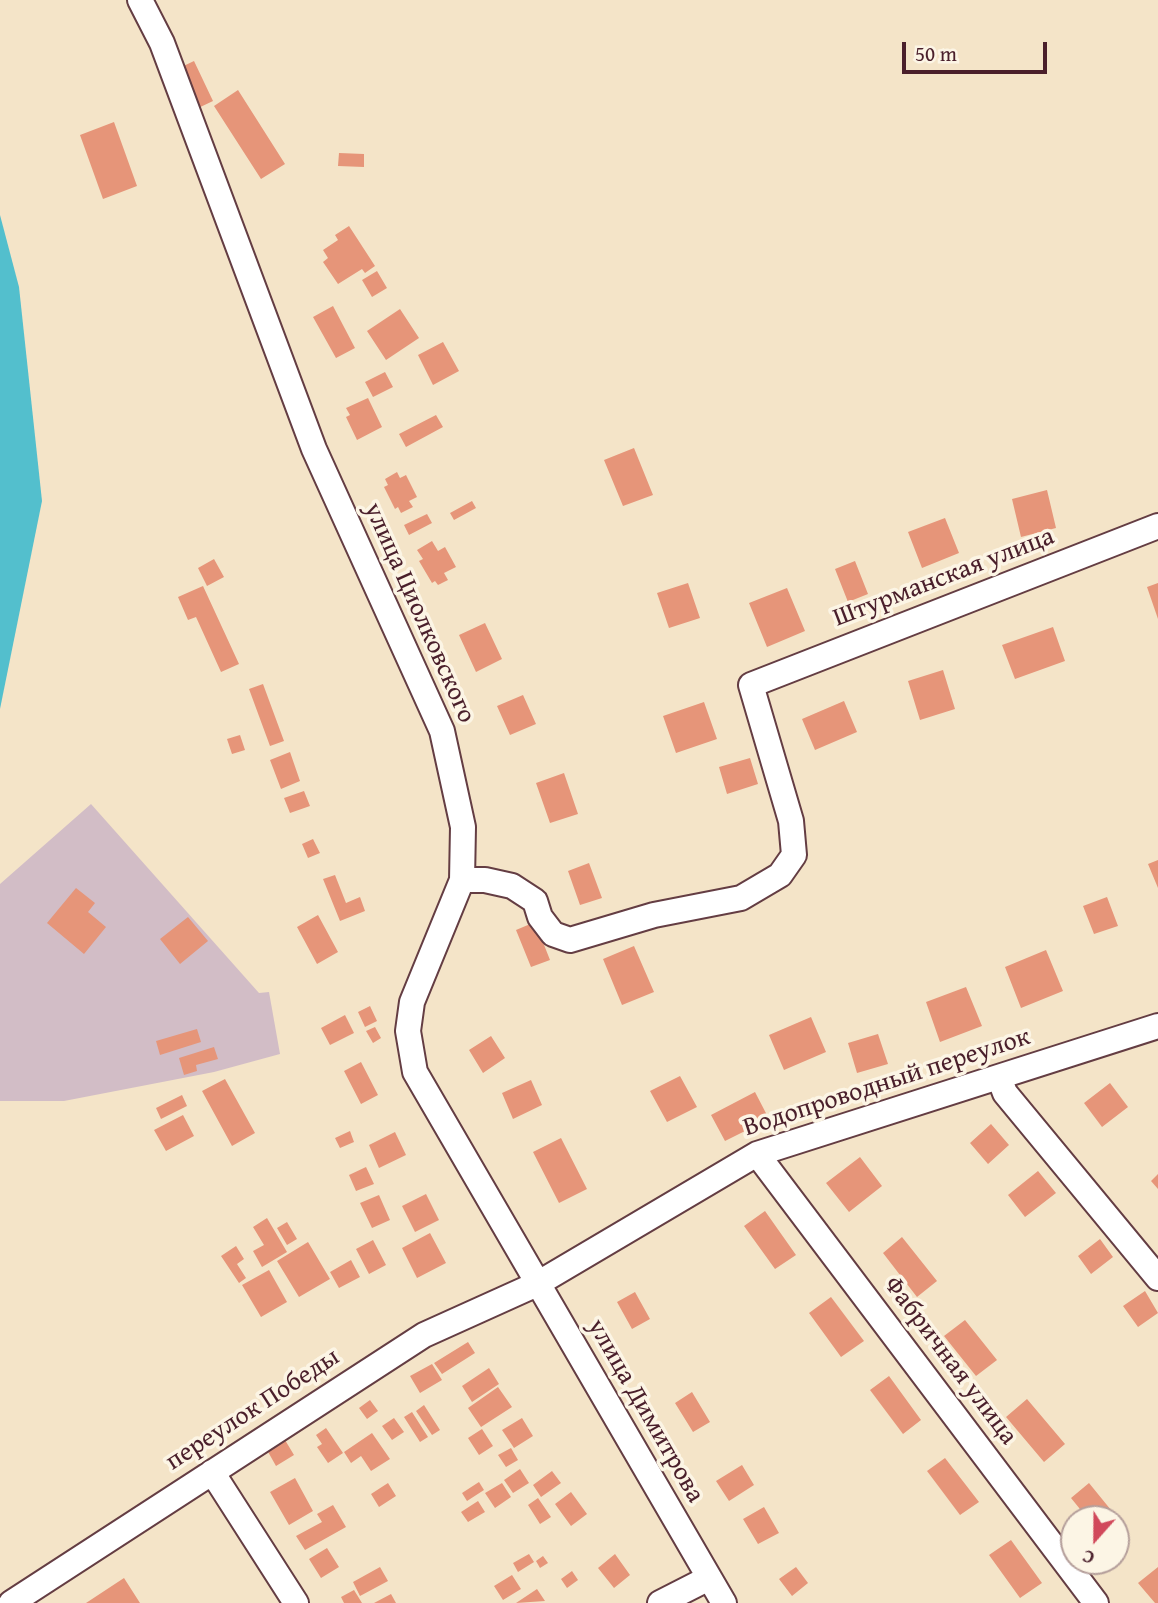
<!DOCTYPE html>
<html>
<head>
<meta charset="utf-8">
<style>
	body { margin:0 }
	#map { position:relative; width:1158px; height:1603px; overflow:hidden; background:#f4e4c8; font-family:"Gentium Book Plus",serif }
	canvas { display:block }
	.north { position:absolute; left:1060px; top:1505px; width:70px; height:70px; box-sizing:border-box; background:#fcf5e5; border:2px solid #b59f9b; border-radius:50%; rotate:201deg; font-size:19px; font-weight:700; line-height:28px; text-align:center; color:#4a1f2b }
	.north::after { content:''; display:block; margin:auto; width:24px; height:32px; background:#d1495b; clip-path:polygon(50% 0,100% 100%,50% 72%,0 100%) }
	.scale { position:absolute; left:902px; top:42px; width:145px; height:32px; box-sizing:border-box; border:4px solid #4a1f2b; border-top:0; padding-left:9px; font-size:21px; line-height:24px; white-space:nowrap; color:#4a1f2b; -webkit-text-stroke:5px #fcf5e5; paint-order:stroke }
</style>
</head>
<body>
<div id="map">
<canvas width="1158" height="1603"></canvas>
<div class="north">С</div>
<div class="scale">50 m</div>
</div>
<script>
const context = document.querySelector('canvas').getContext('2d');
context.lineJoin = 'round';
function paint(path, color) {
  context.fillStyle = color;
  context.fill(path, 'evenodd');
}
function shape(rows) {
  const path = new Path2D();
  for (const r of rows) {
    path.moveTo(r[0], r[1]);
    for (let i = 2; i < r.length; i += 2) path.lineTo(r[i], r[i + 1]);
  }
  return path;
}
function strokePath(path, color, width, dash) {
  context.strokeStyle = color;
  context.lineWidth = width;
  context.lineCap = dash ? 'butt' : 'round';
  context.setLineDash(dash || []);
  context.stroke(path);
}
function label(font, color, halo, rows, align = 'center') {
  context.font = font + ' "Gentium Book Plus",serif';
  context.lineWidth = 7;
  context.setLineDash([]);
  context.textBaseline = 'middle';
  context.strokeStyle = halo;
  context.fillStyle = color;
  for (const [text, x, y, turn = 0] of rows) {
    context.save();
    context.translate(x, y);
    context.rotate((+turn || 0) * Math.PI / 180);
    context.textAlign = isNaN(turn) ? turn : align;
    if (halo) context.strokeText(text, 0, 0);
    context.fillText(text, 0, 0);
    context.restore();
  }
}
const industrial = shape([
	[91,804,259,993,269,992,280,1054,214,1072,64,1101,0,1101,0,884]
]);
const water = shape([
	[0,215,19,287,42,501,0,709]
]);
const building = shape([
	[194,61,213,101,194,110,175,70],
	[238,90,285,164,261,179,214,106],
	[114,122,137,186,103,199,80,135],
	[339,153,364,154,364,167,338,166],
	[349,226,375,266,365,273,362,269,338,284,323,262,328,258,323,250,338,240,335,235],
	[377,271,387,288,372,297,362,280],
	[333,306,355,348,336,358,313,317],
	[400,309,419,338,386,360,367,331],
	[443,342,459,371,433,385,418,355],
	[385,372,393,387,373,397,365,382],
	[368,398,382,427,357,440,346,417,350,415,346,408],
	[436,415,443,427,406,447,399,434],
	[634,448,653,495,623,506,604,460],
	[397,472,400,478,406,475,417,497,409,501,413,507,401,513,398,507,395,509,384,487,388,485,385,479],
	[1047,490,1056,528,1021,537,1012,499],
	[472,501,476,508,454,520,450,513],
	[427,514,432,523,409,535,404,525],
	[945,518,959,553,922,568,908,532],
	[432,541,438,551,445,547,456,567,444,573,448,580,438,585,435,581,432,583,419,561,423,559,417,550],
	[214,559,224,577,207,586,198,568],
	[855,561,868,594,848,602,835,569],
	[688,583,700,618,669,628,657,593],
	[1158,583,1158,619,1147,587],
	[203,586,239,664,221,672,196,617,188,620,178,597],
	[787,588,805,631,767,647,749,603],
	[485,623,502,659,476,672,459,635],
	[1053,627,1065,661,1015,679,1002,645],
	[943,670,955,709,920,720,908,681],
	[263,684,284,741,270,746,249,689],
	[523,695,536,724,510,735,497,706],
	[844,701,857,732,815,750,802,719],
	[704,702,717,739,676,753,663,716],
	[240,735,245,750,232,754,227,739],
	[290,752,300,781,281,789,270,760],
	[750,758,758,784,727,794,719,767],
	[564,773,578,814,550,823,536,783],
	[304,791,310,806,290,813,284,798],
	[313,839,320,853,308,858,302,844],
	[1158,860,1158,888,1148,864],
	[589,863,602,898,580,905,568,871],
	[335,875,346,903,360,897,365,911,340,921,323,879],
	[76,888,95,903,88,912,106,927,84,954,47,923],
	[1107,897,1118,926,1094,934,1083,906],
	[318,915,338,952,317,964,297,927],
	[188,917,208,941,180,964,160,939],
	[535,922,550,960,531,967,516,930],
	[634,946,654,992,622,1005,603,959],
	[1046,950,1063,991,1021,1008,1005,967],
	[966,987,982,1026,940,1042,926,1002],
	[370,1006,377,1021,365,1027,358,1012],
	[345,1015,354,1033,330,1045,321,1028],
	[811,1017,826,1052,784,1070,769,1035],
	[375,1027,381,1038,373,1043,366,1031],
	[197,1029,201,1042,160,1055,156,1041],
	[878,1034,888,1064,857,1073,848,1043],
	[491,1036,505,1058,483,1073,469,1050],
	[214,1047,218,1059,196,1065,197,1071,184,1075,179,1058],
	[361,1062,378,1095,361,1104,344,1071],
	[680,1076,697,1107,667,1122,650,1091],
	[225,1079,255,1133,232,1146,202,1091],
	[531,1080,542,1105,513,1119,502,1093],
	[1110,1083,1128,1107,1102,1127,1084,1103],
	[755,1092,769,1119,725,1141,711,1115],
	[182,1095,187,1106,161,1119,156,1108],
	[183,1115,194,1136,166,1151,154,1130],
	[991,1124,1009,1145,988,1164,970,1143],
	[350,1131,354,1142,340,1148,335,1138],
	[395,1132,406,1155,379,1168,369,1145],
	[561,1138,587,1189,559,1203,533,1152],
	[860,1157,882,1186,849,1212,826,1183],
	[366,1167,374,1184,356,1191,349,1175],
	[1038,1171,1056,1193,1025,1217,1008,1195],
	[1158,1174,1158,1189,1151,1181],
	[426,1194,439,1220,415,1232,402,1206],
	[379,1195,390,1220,372,1228,360,1203],
	[765,1211,796,1255,775,1269,744,1226],
	[267,1218,287,1252,262,1267,253,1251,264,1245,253,1227],
	[287,1222,297,1239,287,1245,277,1228],
	[430,1233,446,1263,417,1278,402,1248],
	[902,1237,937,1281,917,1297,883,1253],
	[1100,1239,1113,1257,1091,1274,1078,1256],
	[373,1240,386,1265,369,1274,356,1249],
	[308,1242,330,1279,299,1297,277,1261],
	[236,1246,244,1259,237,1264,246,1278,239,1283,221,1256],
	[351,1260,360,1277,339,1288,330,1272],
	[269,1270,287,1302,261,1317,242,1285],
	[1145,1291,1158,1313,1138,1327,1123,1306],
	[635,1292,650,1319,632,1329,617,1302],
	[831,1297,864,1341,841,1357,809,1313],
	[965,1320,997,1360,976,1376,944,1336],
	[468,1342,475,1353,442,1374,434,1363],
	[432,1364,442,1380,420,1393,410,1376],
	[489,1368,499,1384,472,1402,462,1386],
	[889,1376,921,1420,903,1434,870,1390],
	[498,1387,512,1407,481,1427,468,1408],
	[692,1392,710,1422,693,1432,675,1403],
	[1027,1399,1065,1444,1044,1462,1006,1417],
	[370,1400,378,1411,367,1419,359,1408],
	[424,1405,440,1430,432,1435,416,1411],
	[412,1412,428,1437,420,1442,404,1417],
	[394,1418,404,1432,392,1440,382,1426],
	[522,1418,533,1436,514,1448,502,1430],
	[326,1428,343,1453,328,1463,317,1447,322,1444,316,1435],
	[482,1429,493,1446,479,1455,468,1438],
	[372,1433,390,1459,371,1471,361,1456,351,1463,344,1452],
	[285,1440,294,1455,276,1466,267,1450],
	[511,1448,518,1460,506,1467,498,1455],
	[945,1458,979,1502,960,1515,927,1471],
	[742,1465,754,1485,729,1501,716,1481],
	[520,1469,529,1483,513,1493,504,1480],
	[552,1471,561,1483,541,1497,533,1485],
	[295,1478,313,1511,289,1525,270,1492],
	[479,1482,484,1490,467,1501,462,1493],
	[388,1483,396,1496,379,1507,371,1494],
	[502,1483,511,1497,495,1508,485,1493],
	[1089,1483,1124,1526,1116,1532,1116,1519,1088,1519,1071,1498],
	[571,1492,587,1514,571,1526,555,1504],
	[538,1498,551,1517,540,1524,528,1505],
	[478,1501,485,1512,468,1522,461,1512],
	[333,1505,346,1527,305,1550,296,1536,322,1522,317,1514],
	[764,1507,779,1533,758,1544,743,1519],
	[1011,1540,1042,1583,1020,1598,989,1555],
	[327,1548,339,1567,321,1578,309,1559],
	[529,1554,534,1562,518,1572,513,1563],
	[615,1554,630,1575,614,1588,598,1568],
	[543,1556,548,1563,540,1568,536,1561],
	[380,1567,388,1581,360,1596,353,1582],
	[796,1567,808,1583,792,1596,779,1579],
	[1158,1567,1158,1603,1155,1603,1138,1583],
	[572,1571,578,1580,567,1588,561,1579],
	[512,1575,521,1589,503,1600,494,1586],
	[124,1578,140,1603,86,1603],
	[537,1589,545,1601,516,1603],
	[354,1590,362,1603,344,1603,341,1597],
	[391,1594,396,1603,374,1603]
]);
const minor = shape([
	[140,0,162,43,314,449,442,731,463,827,462,880,412,1002,408,1031,415,1072,724,1603],
	[462,880,485,880,512,886,535,901,540,917,553,934,570,940,654,915,741,898,780,875,794,855,791,821,751,685,1158,526],
	[999,1077,1005,1093,1158,1278],
	[757,1154,1096,1603],
	[212,1472,296,1603],
	[11,1603,424,1335,537,1284,757,1154,1158,1026],
	[660,1603,709,1578]
]);
const streetNames = [
	["Штурманская улица",944,578,-21],
	["улица Циолковского",419,613,66],
	["Водопроводный переулок",887,1083,-18],
	["Фабричная улица",950,1361,53],
	["переулок Победы",253,1410,-33],
	["улица Димитрова",645,1411,60]
];
paint(industrial, '#d2bdc6');
paint(water, '#53bfcd');
paint(building, '#e69579');
strokePath(minor, '#643d43', 28);
strokePath(minor, '#fff', 24);
label('26px', '#4a1f2b', '#fcf5e5', streetNames);
</script>
</body>
</html>
